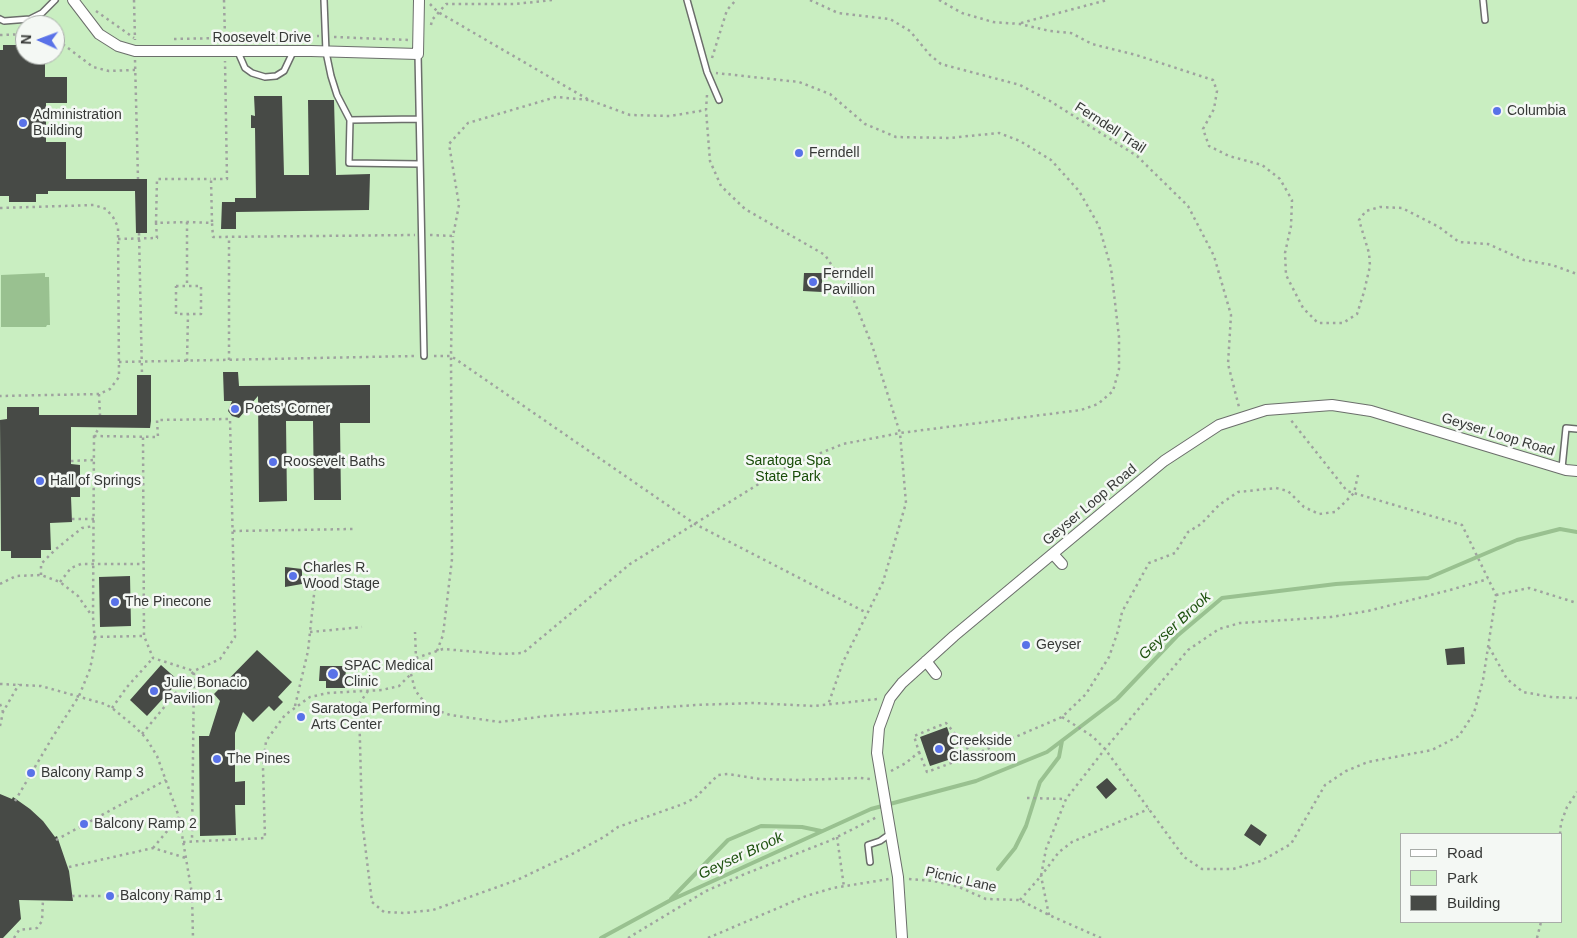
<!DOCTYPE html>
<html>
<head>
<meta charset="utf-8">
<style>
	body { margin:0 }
	#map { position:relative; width:1577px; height:938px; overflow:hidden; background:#f4f8f4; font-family:Arial,sans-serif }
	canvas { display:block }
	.legend { position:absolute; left:1400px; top:833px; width:162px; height:90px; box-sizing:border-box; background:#f4f8f4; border:1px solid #a8aca8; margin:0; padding:6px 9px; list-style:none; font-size:15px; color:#373937 }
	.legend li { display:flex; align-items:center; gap:10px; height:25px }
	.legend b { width:25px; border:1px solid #a8aca8 }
	.north { position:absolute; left:15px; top:15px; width:50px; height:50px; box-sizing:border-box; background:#f4f8f4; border:1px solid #a8aca8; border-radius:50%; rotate:272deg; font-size:14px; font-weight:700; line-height:20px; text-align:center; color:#373937 }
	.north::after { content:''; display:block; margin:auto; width:18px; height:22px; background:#5972e8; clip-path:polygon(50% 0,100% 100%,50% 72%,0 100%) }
</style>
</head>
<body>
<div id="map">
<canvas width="1577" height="938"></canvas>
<ul class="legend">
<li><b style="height:6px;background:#fff"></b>Road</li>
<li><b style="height:14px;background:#c9eec1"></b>Park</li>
<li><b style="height:14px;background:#474a46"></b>Building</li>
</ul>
<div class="north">N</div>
</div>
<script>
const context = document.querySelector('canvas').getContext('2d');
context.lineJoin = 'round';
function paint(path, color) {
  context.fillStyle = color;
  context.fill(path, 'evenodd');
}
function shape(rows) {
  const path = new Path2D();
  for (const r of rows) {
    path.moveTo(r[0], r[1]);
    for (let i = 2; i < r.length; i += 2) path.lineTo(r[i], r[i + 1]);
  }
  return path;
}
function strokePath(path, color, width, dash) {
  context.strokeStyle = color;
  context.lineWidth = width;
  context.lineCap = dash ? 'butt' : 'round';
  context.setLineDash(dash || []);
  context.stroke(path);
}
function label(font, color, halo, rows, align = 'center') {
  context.font = font + ' Arial,sans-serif';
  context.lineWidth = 5;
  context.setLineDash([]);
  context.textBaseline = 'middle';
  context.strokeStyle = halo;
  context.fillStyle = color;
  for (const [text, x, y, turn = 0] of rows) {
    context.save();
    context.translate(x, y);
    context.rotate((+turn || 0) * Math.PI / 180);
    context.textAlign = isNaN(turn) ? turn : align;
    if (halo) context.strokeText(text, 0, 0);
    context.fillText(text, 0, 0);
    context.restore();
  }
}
const green = shape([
	[0,0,1577,0,1577,938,0,938],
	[25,25,55,25,55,55,25,55],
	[1401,834,1561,834,1561,922,1401,922]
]);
const water = shape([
	[45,273,45,277,49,277,50,325,47,325,46,327,1,327,1,275]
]);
const stream = shape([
	[998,869,1015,848,1026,826,1040,782,1059,757,1062,741],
	[671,899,728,840,761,826,802,827,821,831],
	[601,938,669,901,871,809,976,781,1047,752,1117,699,1177,636,1222,598,1336,584,1428,578,1517,540,1560,529,1577,532]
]);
const building = shape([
	[3,45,25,45,25,55,45,55,45,77,67,77,67,103,46,103,46,142,66,142,66,179,147,179,147,233,136,233,135,191,48,191,48,194,36,194,36,202,9,202,9,196,0,196,0,50,3,50],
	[254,96,282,96,284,175,309,175,308,100,334,100,336,175,370,174,369,210,236,212,236,229,221,229,222,202,235,202,235,198,256,198,255,128,251,128,251,115,255,116],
	[804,273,822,273,822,292,803,291],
	[223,372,238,372,239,386,370,385,370,423,340,423,341,500,314,500,313,421,286,421,287,501,259,502,258,396,239,418,232,416,228,411,232,401,224,401],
	[137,375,151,375,151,421,150,428,71,427,71,464,80,465,80,497,71,497,72,522,50,523,51,550,41,550,41,558,11,558,11,551,1,551,0,420,7,419,7,407,39,407,39,415,137,415],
	[285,567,302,569,302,584,285,587],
	[130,576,131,626,100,627,99,577],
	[1464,647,1465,664,1447,665,1445,649],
	[257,650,292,682,278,697,283,702,274,711,269,706,253,722,243,712,235,733,235,782,245,781,245,805,235,805,236,835,200,836,199,736,209,736,220,701,214,694],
	[161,665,179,681,147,716,130,700],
	[320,666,346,666,345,688,326,688,326,681,319,681],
	[947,727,957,757,930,766,920,737],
	[1107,778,1117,789,1106,799,1096,787],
	[0,794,12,799,13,797,30,809,43,821,55,837,57,836,69,871,73,901,19,900,21,919,3,938,0,938],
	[1251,824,1267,835,1260,846,1244,835]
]);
const path = shape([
	[134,0,135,40],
	[224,0,225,38],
	[810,0,838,13,890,19,910,31,930,55,941,64,1020,85,1050,101,1137,156,1188,206,1214,256,1231,315,1228,364,1239,407],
	[939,0,962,13,993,22,1020,24,1050,31,1071,33,1092,44,1136,55,1213,80,1217,91,1214,109,1203,129,1209,146,1229,156,1262,165,1280,179,1292,200,1291,226,1285,253,1286,275,1303,308,1318,323,1343,323,1357,314,1364,292,1370,266,1369,253,1359,220,1366,211,1380,207,1402,208,1439,227,1459,242,1488,244,1524,260,1552,265,1577,274],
	[430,4,438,12,589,100,630,115,670,116,706,110],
	[96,11,134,38],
	[1021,23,1107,0],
	[431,25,432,20,446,4,515,4,553,0],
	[55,34,60,42,93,67,109,71,135,70],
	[0,35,25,34],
	[334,37,409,40],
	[174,39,319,36],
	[712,58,727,10,736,0],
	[135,60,138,179],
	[707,95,706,110,710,161,721,186,745,209,825,255,852,296,872,345,900,433,906,503,883,582,843,662,828,705],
	[0,208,94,205,106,209,113,217,118,227,119,377,110,389,99,394,0,396],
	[187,222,187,286],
	[212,222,211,179,227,179,225,61],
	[156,223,157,179,211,179],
	[139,233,142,375],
	[430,235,453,236,459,205,449,144,468,123,556,97,589,100],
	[118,239,157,238,156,223,187,222,212,223,213,237,415,235],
	[176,286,201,286,201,314,176,314,176,286],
	[434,356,451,356,695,524,867,613],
	[229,360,229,237],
	[187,361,188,314],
	[119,362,415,356],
	[99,394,100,415],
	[94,436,158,437,157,420,230,419,235,637,220,659,194,671,192,841],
	[71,461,94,460],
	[72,519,94,519],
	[233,531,353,529],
	[41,575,41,564,56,549,82,528,94,526],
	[60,582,71,568,81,564,143,564],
	[0,584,16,576,41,575,60,582,78,596,92,616],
	[1496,595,1529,588,1577,603],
	[310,632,362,627],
	[94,637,144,636],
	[1489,647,1507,679,1523,692,1551,697,1577,698],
	[437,651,443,635,452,559,451,356,453,236],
	[416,658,443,649,502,654,523,653,630,564,786,467,843,444,900,433,1081,410,1098,404,1113,391,1119,369,1119,337,1111,268,1099,226,1079,191,1051,160,1020,141,999,133,949,138,896,137,865,124,830,94,799,82,716,73],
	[411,674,415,690,428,707,450,715,500,722,546,716,695,705,753,703,814,706,878,699],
	[0,684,41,686,105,704,112,708,134,726,146,738,157,756,179,817,192,894,193,938],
	[368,691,359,704,362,820,372,902,384,912,405,913,433,910,517,880,574,853,604,837,618,827,683,804,695,798,718,775,728,774,760,779,797,780,860,778,871,779],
	[0,704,3,712],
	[295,706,308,651,316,576],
	[112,708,127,687,153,658],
	[1062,717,1092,736,1105,749,1184,857,1202,869,1233,869,1261,861,1291,844,1325,785,1346,771,1368,762,1432,750,1459,736,1474,713,1483,680,1496,595,1462,525,1347,491,1290,419],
	[0,726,3,712,19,684],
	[142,734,194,671,153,658,144,636,143,437],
	[919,752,927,772,973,755],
	[891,771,906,763,919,752,914,736,946,723,973,755,1062,717,1086,694,1109,657,1118,631,1122,612,1149,563,1175,553,1188,532,1201,524,1219,505,1238,492,1276,488,1288,491,1304,507,1319,514,1335,512,1354,493,1358,475],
	[1027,798,1066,799],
	[15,801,52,738,79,696,90,669,95,644,93,617,94,436,99,428],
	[1560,834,1561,823,1567,807,1577,792],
	[837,837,844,887],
	[56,840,166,780],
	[183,842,265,838,263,768,266,741,285,715,310,697,328,693,382,690,399,686,411,674,416,658,415,632],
	[153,848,179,817],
	[69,867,153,848,186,858],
	[909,879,934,881,959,887,986,899,1020,900,1049,915,1101,938],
	[72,896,148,896,192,894],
	[1020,900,1041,876,1046,849,1066,799,1105,749,1188,650,1219,629,1240,623,1331,617,1368,611,1450,590,1488,579],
	[1049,915,1041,876,1059,852,1072,842,1149,809],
	[14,938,19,930,37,928,42,921,43,900],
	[628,938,706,891,745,874,829,841,877,817],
	[708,938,806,896,833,888,889,879],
	[1537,938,1541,922]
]);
const lane = shape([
	[324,0,326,52,331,76,337,95,350,120],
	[687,0,707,72,719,100],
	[1483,0,1485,20],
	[0,19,4,21,30,19,42,13,55,0],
	[238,52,245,68,252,73,265,77,276,76,284,71,293,52],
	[418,54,424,356],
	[419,119,350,120,349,163,420,164],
	[1562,468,1566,428,1577,429],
	[870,862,868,845,880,841,890,834]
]);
const street = shape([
	[73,0,99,34,118,46,135,51,311,51,418,54,419,0],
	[1053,554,1062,564],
	[926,661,936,674],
	[902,938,898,877,877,753,879,728,890,698,902,683,954,636,1164,461,1219,425,1266,410,1332,405,1371,411,1566,470,1577,471]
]);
const markers = [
	[1497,111,5,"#5972e8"],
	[23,123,5,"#5972e8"],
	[799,153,5,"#5972e8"],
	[813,282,5,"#5972e8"],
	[235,409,5,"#5972e8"],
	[273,462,5,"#5972e8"],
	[40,481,5,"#5972e8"],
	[293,576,5,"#5972e8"],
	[115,602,5,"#5972e8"],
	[1026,645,5,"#5972e8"],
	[333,674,6,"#5972e8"],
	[154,691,5,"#5972e8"],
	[301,717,5,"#5972e8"],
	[939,749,5,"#5972e8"],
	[217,759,5,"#5972e8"],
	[31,773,5,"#5972e8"],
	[84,824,5,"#5972e8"],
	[110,896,5,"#5972e8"]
];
const streetNames = [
	["Roosevelt Drive",262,38],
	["Ferndell Trail",1110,128,33],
	["Geyser Loop Road",1498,435,17],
	["Geyser Loop Road",1090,505,-40],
	["Picnic Lane",961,880,13]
];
const poiNames = [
	["Columbia",1507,111],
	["Administration",33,115],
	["Building",33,131],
	["Ferndell",809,153],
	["Ferndell",823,274],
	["Pavillion",823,290],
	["Poets' Corner",245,409],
	["Roosevelt Baths",283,462],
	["Hall of Springs",50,481],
	["Charles R.",303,568],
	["Wood Stage",303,584],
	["The Pinecone",125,602],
	["Geyser",1036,645],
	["SPAC Medical",344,666],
	["Clinic",344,682],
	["Julie Bonacio",164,683],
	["Pavilion",164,699],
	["Saratoga Performing",311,709],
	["Arts Center",311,725],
	["Creekside",949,741],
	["Classroom",949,757],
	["The Pines",227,759],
	["Balcony Ramp 3",41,773],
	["Balcony Ramp 2",94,824],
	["Balcony Ramp 1",120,896]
];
const parkNames = [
	["Saratoga Spa",788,461],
	["State Park",788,477]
];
const waterNames = [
	["Geyser Brook",1175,626,-43],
	["Geyser Brook",741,856,-25]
];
paint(green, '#c9eec1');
paint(water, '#99c190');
strokePath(stream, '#99c190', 4);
paint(building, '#474a46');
strokePath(lane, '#6b6e6b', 8);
strokePath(street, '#6b6e6b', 12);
strokePath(path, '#9fa29f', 2.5, [2.5, 4]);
strokePath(lane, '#fff', 5);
strokePath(street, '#fff', 10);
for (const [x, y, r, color] of markers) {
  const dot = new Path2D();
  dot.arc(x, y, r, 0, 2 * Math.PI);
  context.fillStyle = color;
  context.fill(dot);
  strokePath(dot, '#f4f8f4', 2);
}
label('14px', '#373937', '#f4f8f4', streetNames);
label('14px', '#373937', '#f4f8f4', poiNames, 'left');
label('14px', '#184c08', '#f4f8f4', parkNames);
label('italic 15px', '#1e520f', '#f4f8f4', waterNames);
</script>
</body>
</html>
